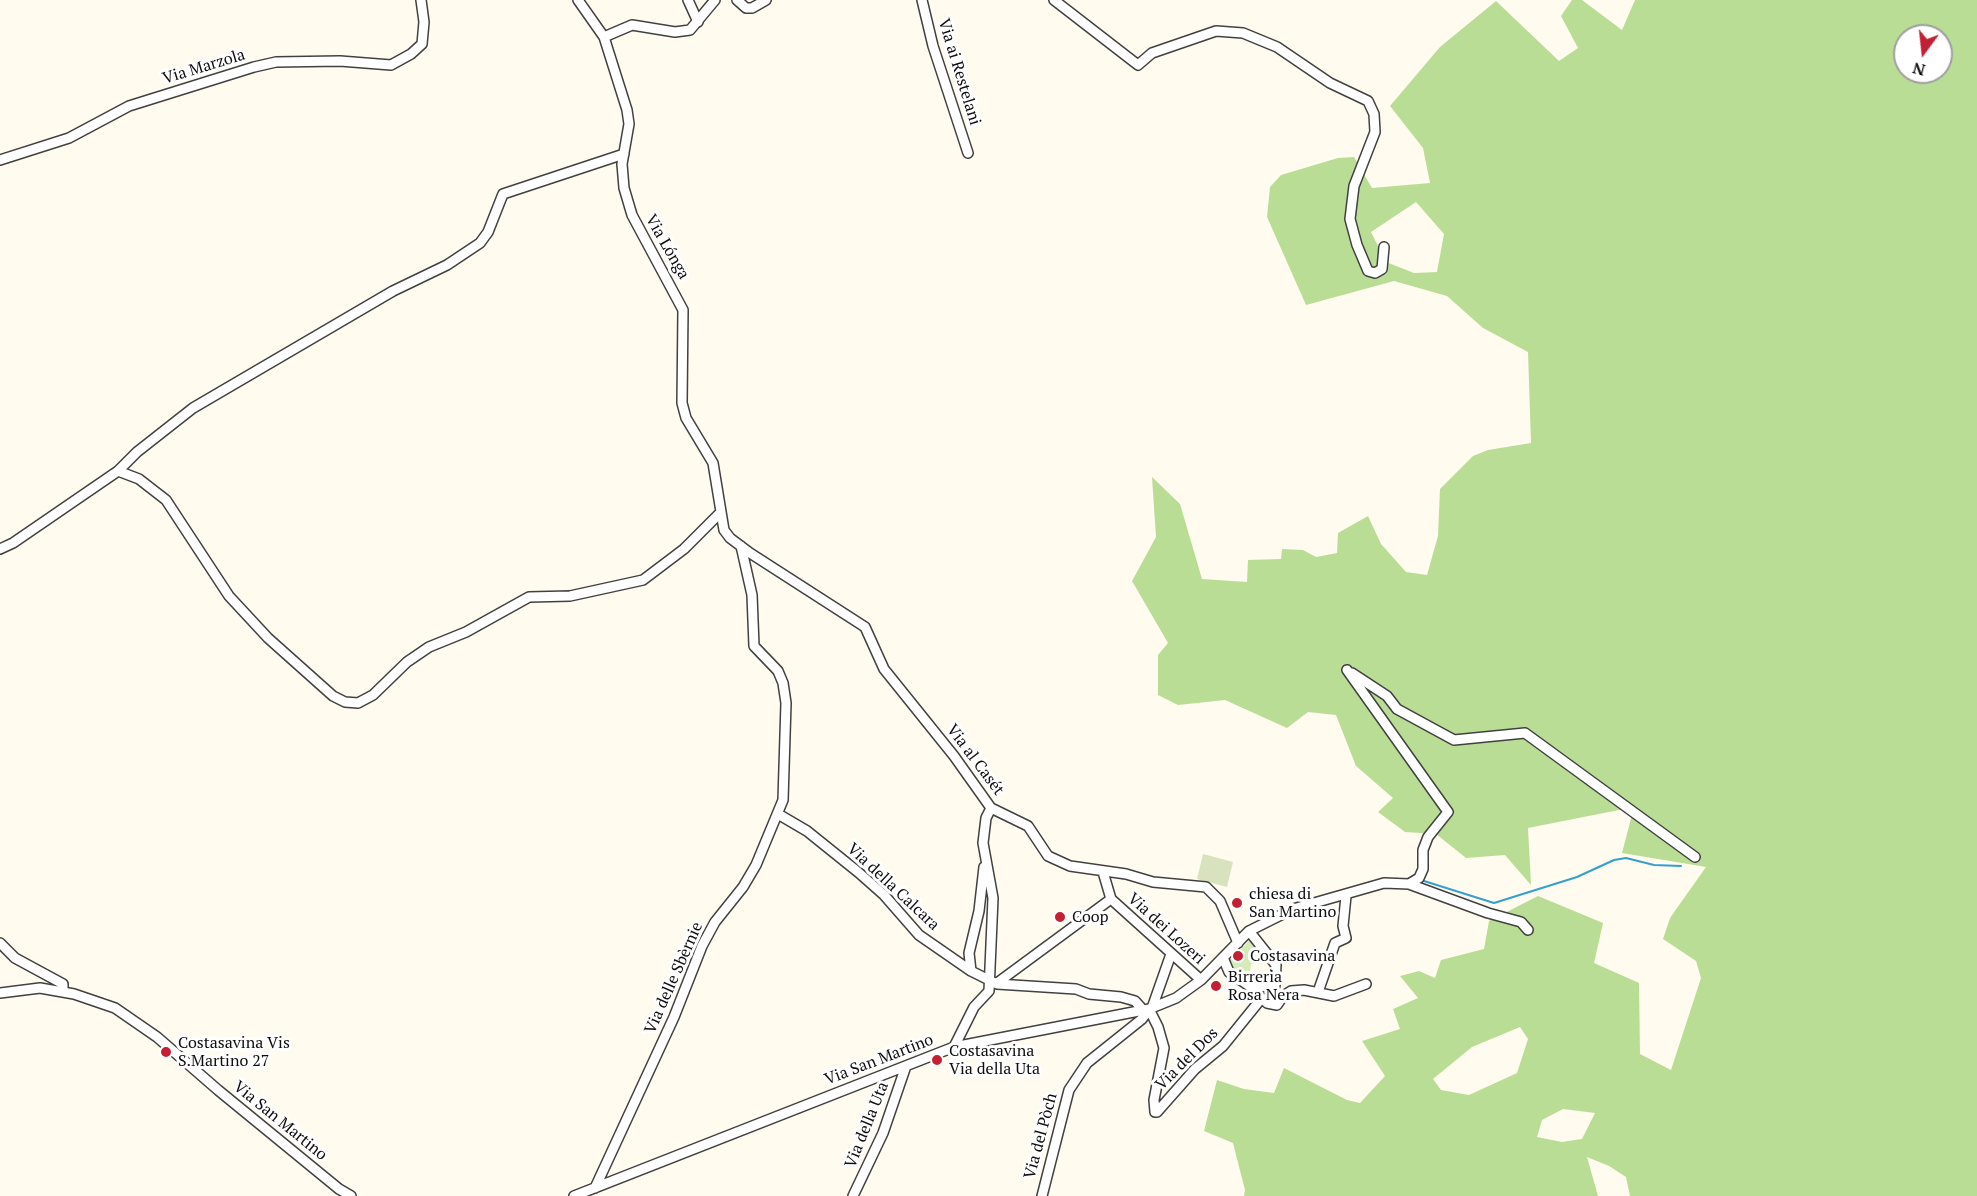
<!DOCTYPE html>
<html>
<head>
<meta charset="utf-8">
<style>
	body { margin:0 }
	#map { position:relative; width:1977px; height:1196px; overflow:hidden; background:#fffbef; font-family:"PT Serif",serif }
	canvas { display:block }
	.north { position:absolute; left:1893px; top:24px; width:60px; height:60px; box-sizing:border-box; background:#fff; border:2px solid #9f9f9f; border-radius:50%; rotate:195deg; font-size:16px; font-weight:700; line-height:24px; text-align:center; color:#0e0e0e }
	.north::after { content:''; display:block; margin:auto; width:21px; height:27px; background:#c42033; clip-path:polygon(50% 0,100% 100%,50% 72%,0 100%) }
</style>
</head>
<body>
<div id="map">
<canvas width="1977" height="1196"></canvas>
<div class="north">N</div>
</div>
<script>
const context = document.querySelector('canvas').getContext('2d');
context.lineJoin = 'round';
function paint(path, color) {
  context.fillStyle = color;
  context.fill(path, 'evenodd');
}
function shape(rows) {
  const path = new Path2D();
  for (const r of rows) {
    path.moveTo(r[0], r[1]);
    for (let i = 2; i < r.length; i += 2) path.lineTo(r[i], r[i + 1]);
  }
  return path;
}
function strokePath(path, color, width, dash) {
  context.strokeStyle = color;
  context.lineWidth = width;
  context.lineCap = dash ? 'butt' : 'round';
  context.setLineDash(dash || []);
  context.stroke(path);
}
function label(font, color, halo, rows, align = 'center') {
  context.font = font + ' "PT Serif",serif';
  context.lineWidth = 6;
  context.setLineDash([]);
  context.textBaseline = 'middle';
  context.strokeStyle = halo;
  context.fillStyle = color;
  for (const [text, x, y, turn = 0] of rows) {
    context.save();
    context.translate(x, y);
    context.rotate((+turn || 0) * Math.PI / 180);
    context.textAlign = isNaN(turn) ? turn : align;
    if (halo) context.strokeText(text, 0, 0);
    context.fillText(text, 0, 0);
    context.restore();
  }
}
const green = shape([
	[1253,937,1272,963,1251,964,1249,984,1226,964]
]);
const forest = shape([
	[1572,0,1582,0,1622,30,1635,0,1977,0,1977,1196,1630,1196,1626,1177,1609,1166,1587,1157,1598,1196,1244,1196,1245,1190,1233,1143,1204,1131,1217,1080,1244,1089,1274,1093,1284,1068,1347,1100,1360,1103,1385,1076,1362,1041,1400,1029,1393,1009,1418,998,1400,976,1419,971,1435,978,1441,960,1484,949,1489,921,1538,896,1603,923,1594,963,1639,983,1640,1054,1671,1070,1701,978,1696,961,1663,939,1670,918,1706,867,1622,853,1634,807,1528,828,1531,885,1505,855,1466,858,1436,834,1405,832,1378,812,1393,798,1356,766,1336,715,1308,712,1287,728,1225,700,1178,705,1158,695,1158,655,1168,643,1132,581,1156,537,1152,477,1180,504,1202,579,1247,582,1248,560,1281,559,1282,549,1303,550,1316,557,1337,553,1338,533,1368,516,1381,544,1406,572,1427,575,1438,536,1440,489,1473,456,1488,450,1531,443,1528,352,1483,328,1447,296,1394,281,1306,305,1267,217,1270,187,1281,175,1338,158,1354,157,1372,188,1430,183,1423,148,1390,106,1440,47,1496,1,1559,61,1578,48,1561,16],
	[1905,36,1941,36,1941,72,1905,72],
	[1416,202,1444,234,1437,272,1414,273,1386,262,1371,232],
	[1520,1027,1528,1039,1517,1073,1469,1095,1441,1090,1433,1079,1472,1047],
	[1563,1109,1595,1113,1582,1139,1562,1142,1537,1137,1542,1120]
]);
const cemetery = shape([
	[1203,854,1233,862,1227,887,1197,879]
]);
const stream = shape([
	[1424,881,1494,903,1577,877,1614,860,1626,858,1654,865,1681,866]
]);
const minor = shape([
	[578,0,604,37,627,110,629,124,622,164,624,188,632,215,683,310,682,403,686,418,713,463,724,530,730,538,750,553,865,627,884,669,954,756,991,808,1028,826,1048,856,1070,866,1126,874,1153,882,1206,887,1220,901,1238,943],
	[688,0,698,22],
	[737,0,746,8,752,8,766,0],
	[922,0,933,46,968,153],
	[1054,0,1138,65,1152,53,1216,31,1243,33,1277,47,1330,83,1368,101,1374,114,1375,132,1354,186,1350,219,1357,245,1368,271,1375,273,1382,269,1384,247],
	[604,37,632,25,675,32,690,30,715,0],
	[0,160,69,138,129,106,254,67,276,62,340,61,391,65,411,54,422,44,424,22,421,0],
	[118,471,139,479,166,500,229,596,268,638,333,696,345,702,358,703,373,695,407,662,429,647,466,632,529,597,570,596,643,580,684,549,720,513],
	[0,549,13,543,118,471,137,452,193,408,393,291,447,265,480,243,488,232,503,194,624,154],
	[1352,673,1387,696,1397,709,1454,740,1525,733,1695,857],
	[778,814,807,831,858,872,884,895,919,935,971,971,997,984,1076,989,1089,994,1121,997,1135,1001,1144,1011],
	[1103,872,1111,899,1201,980],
	[1409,884,1488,913,1521,922,1528,930],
	[0,943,15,958,63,984,63,991],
	[1224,960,1229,972,1248,985,1257,987,1275,985,1276,965,1249,931],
	[971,971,969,953,979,911,984,867],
	[997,983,1111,899],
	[1248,985,1267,1003,1277,1005,1283,996,1291,991,1304,990,1334,996,1366,984],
	[1318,992,1335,943,1346,938,1343,926,1346,896],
	[0,993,40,988,74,994,115,1008,157,1037,218,1090,339,1189,351,1196],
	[1152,1008,1171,954],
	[954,1047,974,1007,989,991,993,898,983,843,986,818,991,808],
	[595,1188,674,1017,702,946,715,922,743,887,756,865,783,800,786,703,783,683,778,671,754,646,752,595,741,546],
	[574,1196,954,1047,1149,1009,1176,998,1201,980,1249,931,1293,909,1384,883,1409,884,1419,878,1423,869,1423,850,1428,837,1448,812,1347,670],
	[853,1196,883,1133,906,1066],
	[1042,1196,1069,1090,1087,1063,1142,1019,1149,1009,1158,1027,1164,1048,1154,1100,1155,1112,1157,1112,1195,1069,1223,1046,1261,999]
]);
const markers = [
	[1237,903,6,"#c42033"],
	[1060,917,6,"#c42033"],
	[1238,956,6,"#c42033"],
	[1216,986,6,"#c42033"],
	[166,1052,6,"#c42033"],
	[937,1060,6,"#c42033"]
];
const streetNames = [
	["Via Marzola",204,67,-17],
	["Via ai Restelani",959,72,73],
	["Via Lónga",667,247,60],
	["Via al Casét",975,760,53],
	["Via della Calcara",893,887,43],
	["Via dei Lozeri",1166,929,42],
	["Via delle Sbèrnie",674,978,-66],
	["Via del Dos",1187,1059,-45],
	["Via San Martino",879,1060,-21],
	["Via San Martino",280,1121,39],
	["Via della Uta",867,1125,-68],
	["Via del Pòch",1041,1136,-75]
];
const poiNames = [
	["chiesa di",1249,894],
	["San Martino",1249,912],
	["Coop",1072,917],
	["Costasavina",1250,956],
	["Birreria",1228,977],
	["Rosa Nera",1228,995],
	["Costasavina Vis",178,1043],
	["S.Martino 27",178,1061],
	["Costasavina",949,1051],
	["Via della Uta",949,1069]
];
paint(green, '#d5ebb7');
paint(forest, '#badd95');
paint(cemetery, '#d9e2bf');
strokePath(stream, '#359fd3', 2);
strokePath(minor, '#414141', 12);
strokePath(minor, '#fff', 9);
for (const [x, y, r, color] of markers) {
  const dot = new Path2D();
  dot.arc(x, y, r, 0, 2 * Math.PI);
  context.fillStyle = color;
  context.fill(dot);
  strokePath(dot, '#fff', 2);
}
label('16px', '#0e0e0e', '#fff', streetNames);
label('16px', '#0e0e0e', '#fff', poiNames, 'left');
</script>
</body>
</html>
